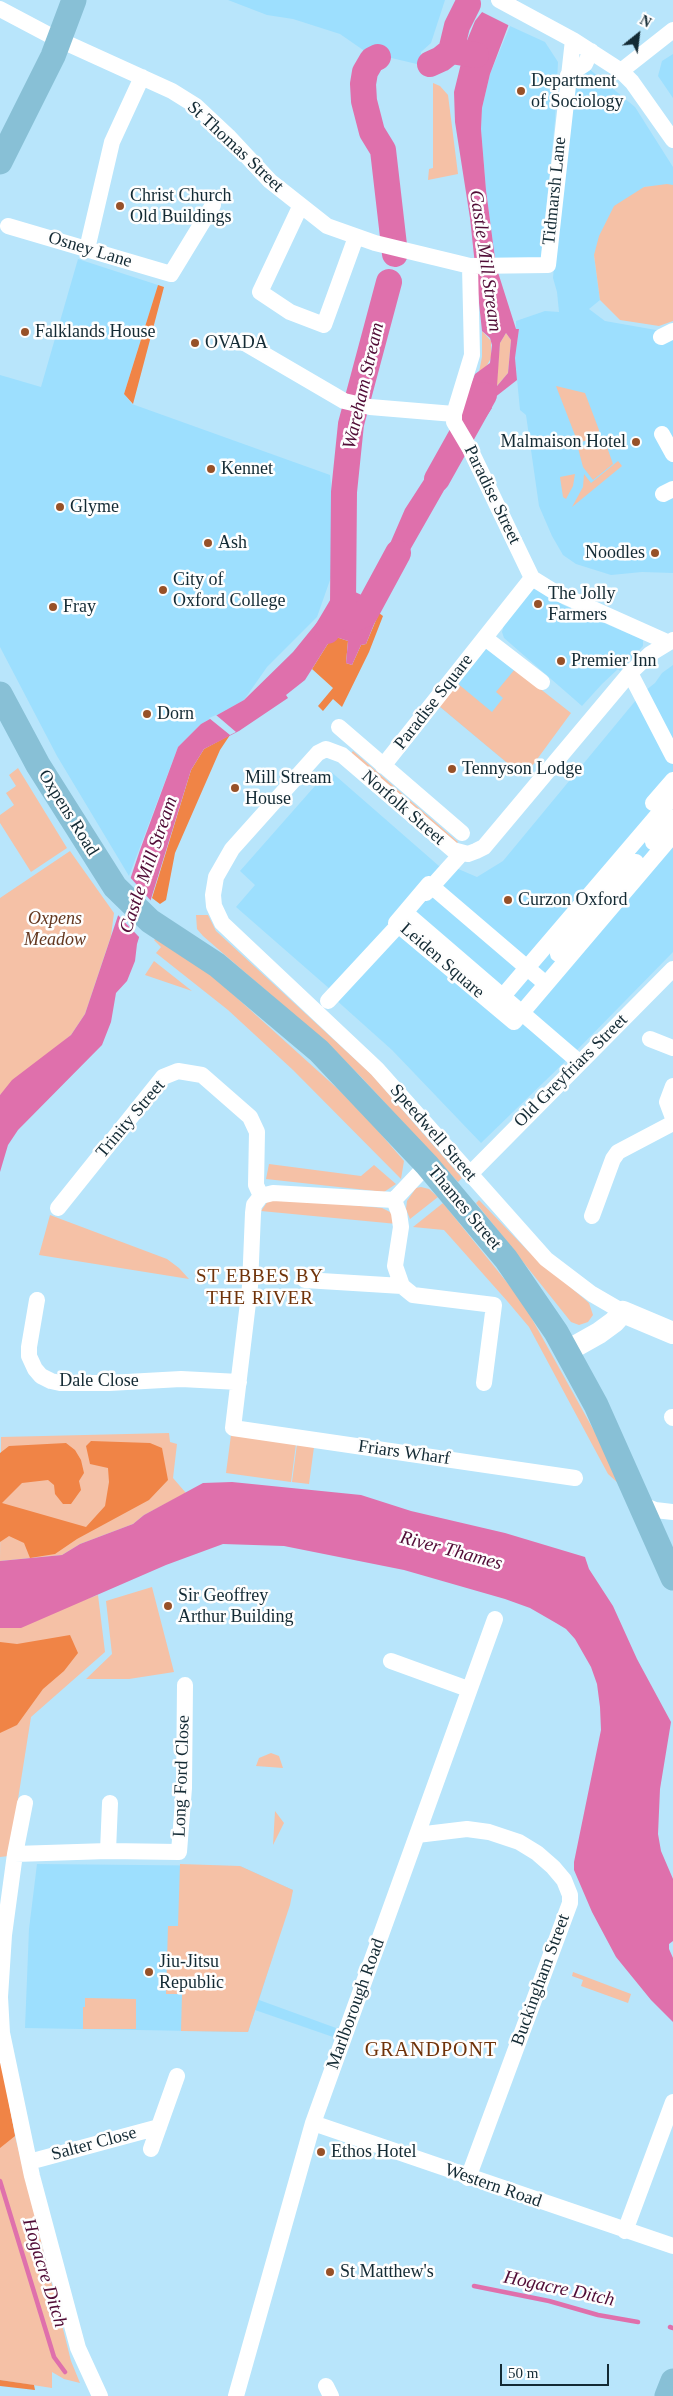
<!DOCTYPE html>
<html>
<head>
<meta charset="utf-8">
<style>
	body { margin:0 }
	#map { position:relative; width:673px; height:2396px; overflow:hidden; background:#b8e5fb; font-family:"Times New Roman",serif }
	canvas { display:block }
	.north { position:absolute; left:613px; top:10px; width:50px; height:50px; -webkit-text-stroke:4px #fefefe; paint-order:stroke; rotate:29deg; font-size:14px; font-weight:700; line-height:20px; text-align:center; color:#132a34 }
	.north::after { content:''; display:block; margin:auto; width:18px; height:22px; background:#132a34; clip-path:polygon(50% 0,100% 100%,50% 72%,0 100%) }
	.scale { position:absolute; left:500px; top:2364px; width:109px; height:22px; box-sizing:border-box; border:2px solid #132a34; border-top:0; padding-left:6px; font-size:15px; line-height:18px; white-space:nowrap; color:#132a34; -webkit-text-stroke:4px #fefefe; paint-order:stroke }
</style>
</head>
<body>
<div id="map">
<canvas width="673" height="2396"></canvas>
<div class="north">N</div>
<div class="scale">50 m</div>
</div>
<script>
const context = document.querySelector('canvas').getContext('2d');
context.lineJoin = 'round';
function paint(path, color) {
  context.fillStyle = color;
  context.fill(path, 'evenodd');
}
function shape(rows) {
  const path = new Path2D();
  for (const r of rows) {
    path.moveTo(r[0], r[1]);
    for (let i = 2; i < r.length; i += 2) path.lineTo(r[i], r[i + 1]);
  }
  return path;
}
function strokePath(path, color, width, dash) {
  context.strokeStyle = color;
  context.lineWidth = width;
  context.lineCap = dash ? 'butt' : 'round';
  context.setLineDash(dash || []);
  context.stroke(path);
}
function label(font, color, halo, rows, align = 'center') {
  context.font = font + ' "Times New Roman",serif';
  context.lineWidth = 5;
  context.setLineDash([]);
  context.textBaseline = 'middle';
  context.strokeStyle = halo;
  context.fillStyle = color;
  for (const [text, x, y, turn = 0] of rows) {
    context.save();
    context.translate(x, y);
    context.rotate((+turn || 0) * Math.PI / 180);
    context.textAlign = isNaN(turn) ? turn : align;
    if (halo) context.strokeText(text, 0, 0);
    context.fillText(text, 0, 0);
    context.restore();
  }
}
const built = shape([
	[228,0,445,0,431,43,421,52,421,65,366,52,340,34,293,19,267,15],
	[510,26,545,42,558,62,555,120,541,259,495,258,486,190,481,129,482,108,490,74],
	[673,54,673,98,658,76,662,61],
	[588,68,635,107,673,167,673,185,644,187,594,255,600,300,589,309,605,321,673,333,673,573,642,572,611,575,576,564,563,555,552,536,539,506,526,415,520,410,515,358,519,329,516,329,516,321,545,311,559,312,557,292,553,278,569,75],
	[78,259,158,285,124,394,132,404,330,475,336,526,336,563,317,617,267,667,244,700,201,724,178,747,129,876,57,756,0,647,0,375,41,387],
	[536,586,563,605,643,640,643,646,620,671,618,669,602,684,582,706,504,638,502,632,504,625],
	[487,647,515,669,524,777,439,706],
	[673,665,673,952,577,1050,481,1143,392,1050,335,999,331,990,236,907,255,885,240,871,329,770,439,866,449,865,477,877,503,861,641,694,655,683,662,673],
	[37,1864,240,1866,293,1890,259,2000,336,2028,333,2037,255,2010,248,2032,25,2028,29,1929]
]);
const green = shape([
	[433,83,440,86,448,95,458,174,428,180,429,169,433,168],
	[667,184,673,185,673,321,659,326,620,320,600,300,594,255,599,236,614,206,644,187],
	[482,331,491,341,491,358,486,367,479,372,482,357],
	[506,333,511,340,508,373,496,387,500,343],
	[556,386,585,393,599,430,598,437,578,443],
	[599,442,601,449,607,447,613,464,593,480,583,467,578,448],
	[618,461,622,466,572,507,583,487,584,474,591,483],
	[575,474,573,486,566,499,563,497,560,477],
	[515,669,571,713,524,777,439,706,457,683,492,712,503,698,496,692],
	[353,751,458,842,453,847,349,756],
	[18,768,67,848,31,872,0,823,0,815,14,805,6,793,16,786,9,775],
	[70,851,114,913,111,936,85,1014,71,1035,0,1095,0,898],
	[196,915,208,915,216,931,371,1074,462,1178,458,1182,362,1078,329,1045,203,936,197,929],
	[160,935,216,979,339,1090,373,1125,404,1161,401,1179,293,1070,228,1010,156,953,161,947,154,940],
	[154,961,192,991,145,975],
	[269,1164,361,1176,374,1165,396,1184,384,1192,266,1179],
	[421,1187,429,1189,438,1197,410,1219,406,1209,407,1201,416,1188],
	[277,1198,382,1208,394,1214,397,1224,261,1211,268,1201],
	[479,1200,528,1251,589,1303,593,1315,588,1322,579,1325,571,1322,476,1203],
	[443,1203,522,1301,628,1492,608,1474,529,1327,508,1302,444,1230,413,1227],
	[50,1215,167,1259,179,1268,189,1279,39,1255],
	[169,1433,170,1442,177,1444,173,1478,186,1493,144,1515,133,1524,80,1544,62,1555,0,1561,1,1437],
	[231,1435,296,1444,291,1482,226,1473],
	[297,1444,314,1447,309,1484,292,1482],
	[152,1587,174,1672,129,1679,86,1679,112,1654,106,1601],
	[98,1595,105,1652,31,1717,9,1856,0,1857,0,1628,5,1628],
	[271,1753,279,1756,283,1768,256,1766,259,1758],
	[275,1811,284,1823,273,1845],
	[180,1864,240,1866,293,1890,290,1905,248,2032,181,2031,182,1994,166,1994,168,1926,178,1926],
	[573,1972,631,1994,628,2003,581,1986,583,1980,572,1976],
	[85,1998,136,1999,136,2029,83,2029,83,2007,85,2007],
	[0,2054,15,2136,71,2361,80,2383,64,2379,52,2372,52,2388,0,2380]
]);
const forest = shape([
	[158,285,164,287,133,404,124,394],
	[379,613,383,616,369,652,342,707,333,699,323,711,318,706,333,688,312,669,329,642,336,637,348,641,346,663,352,665,361,645,366,644],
	[230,735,220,750,175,853,166,900,160,904,152,898,191,770,204,749],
	[91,1441,150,1443,162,1448,168,1480,149,1500,77,1539,55,1554,30,1558,24,1543,9,1536,0,1542,0,1453,9,1446,66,1443,75,1450,81,1460,84,1473,79,1481,81,1490,71,1504,63,1504,55,1494,54,1485,48,1480,22,1483,2,1503,86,1527,105,1506,109,1482,108,1468,90,1464,86,1446],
	[70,1635,78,1653,64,1671,43,1689,17,1725,0,1733,0,1642,17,1644],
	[0,2054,15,2136,0,2148],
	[0,2380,34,2385,35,2390,0,2386]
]);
const water = shape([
	[518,0,490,74,482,108,481,129,486,190,496,266,516,329,519,329,515,358,517,380,494,398,490,406,492,408,473,437,459,412,475,374,490,363,492,345,490,338,482,331,470,218,455,122,454,92,466,43,475,21,482,12],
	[506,333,511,340,508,373,497,386,500,343],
	[448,436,463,457,398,571,387,595,376,576,405,509,438,458],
	[371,588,381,607,366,644,361,645,352,665,346,663,348,641,336,637,329,642,305,680,286,695,288,698,239,731,204,749,191,770,137,944,135,961,127,981,116,993,111,1022,102,1045,18,1130,8,1145,0,1172,0,1095,12,1080,71,1035,85,1014,140,850,178,747,201,724,244,700,293,652,328,609,355,592,366,597],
	[232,1482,361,1495,411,1511,505,1533,585,1557,589,1569,613,1606,637,1659,671,1722,660,1789,658,1834,661,1851,673,1879,673,1941,669,1944,669,1949,673,1958,673,2022,651,2000,616,1957,592,1912,574,1870,574,1862,601,1730,600,1707,597,1684,591,1667,575,1639,566,1629,556,1623,530,1608,505,1599,404,1570,284,1546,223,1544,166,1565,21,1628,0,1628,0,1561,62,1555,80,1544,133,1524,144,1515,203,1483]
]);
const pier = shape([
	[488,0,518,0,510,26,482,12,479,13],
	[216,715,222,720,236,732,230,735,209,718],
	[129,876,152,902,145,930,140,938,116,913]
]);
const stream = shape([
	[0,2181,54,2357,65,2372],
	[474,2286,549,2301,598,2315,638,2322],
	[670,2327,673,2328]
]);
const river = shape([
	[451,51,457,26,468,4],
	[378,57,372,60,365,72,363,84,364,101,372,132,383,150,395,254],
	[430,64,441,59,451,51,476,55],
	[437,479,484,395],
	[352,620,365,614,398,553],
	[327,631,343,604,344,492,351,424,389,282]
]);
const street = shape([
	[499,0,573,40,621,71,632,82,673,140],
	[0,9,51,36,172,91,196,106,228,136,270,181,327,226,375,243,470,266,548,265,573,40],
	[621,71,673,30],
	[568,75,585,64,591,51],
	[300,207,260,292,290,312,324,325,356,237],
	[8,226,171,274,213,205],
	[87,249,112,142,142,77],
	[470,266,472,355,454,414,454,422,470,449,532,578,553,591,667,642],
	[661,337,673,331],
	[243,342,344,401,370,407,454,414],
	[662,434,673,454],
	[663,494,673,489],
	[485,638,542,682],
	[630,673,673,756],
	[339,727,462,833],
	[383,766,532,578],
	[653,803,673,780],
	[653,842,673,818],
	[426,893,462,853],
	[407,914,579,1062],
	[558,954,636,862],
	[546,984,429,884,396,923,514,1022,673,835],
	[503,996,673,797],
	[328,1001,405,918],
	[650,1039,673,1048],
	[673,1086,667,1102,673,1118],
	[470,1174,673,969],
	[261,1196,254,1205,253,1213,250,1286,233,1428,575,1478],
	[261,1196,273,1193,394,1200],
	[394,1200,399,1213,401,1227,395,1266,402,1286],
	[394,1200,427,1165],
	[58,1208,163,1077,178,1071,202,1075,250,1117,257,1132,256,1185,261,1196],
	[592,1216,613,1159,618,1152,673,1123],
	[305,1280,402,1286,413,1295,494,1305,484,1383],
	[37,1300,29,1347,29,1356,35,1369,41,1376,51,1381,60,1383,109,1383,181,1379,239,1382],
	[623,1312,592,1294,546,1259,377,1069,222,923,214,906,213,895,216,877,232,849,318,753,326,749,342,755,453,850,468,854,476,851,484,847,630,673,650,654,673,640],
	[672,1417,673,1418],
	[640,1504,655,1510,673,1512],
	[391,1661,468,1689],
	[417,1835,467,1829,489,1832,519,1842,537,1853,553,1867,564,1880,570,1895,570,1903,468,2178],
	[108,1851,110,1803],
	[15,1854,108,1851,179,1852,184,1788,185,1685],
	[0,1997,2,2033,32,2176,78,2348,100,2396],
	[0,1997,4,1935,15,1854,25,1803],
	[313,2123,673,2246],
	[151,2149,177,2076],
	[29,2162,159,2127],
	[625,2231,673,2102],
	[326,2386,331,2396],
	[236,2396,313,2123,495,1619]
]);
const secondary = shape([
	[567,1351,599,1333,614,1322,623,1312,673,1333]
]);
const primary = shape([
	[0,162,53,56,74,0],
	[0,694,38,765,115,887,150,921,217,965,319,1051,427,1165,506,1259,556,1332,596,1405,673,1578],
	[667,2396,673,2381]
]);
const markers = [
	[521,91,5,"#975128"],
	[120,206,5,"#975128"],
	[25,332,5,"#975128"],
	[195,343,5,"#975128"],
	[636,442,5,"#975128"],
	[211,469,5,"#975128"],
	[60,507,5,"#975128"],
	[208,543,5,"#975128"],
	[655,553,5,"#975128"],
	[163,590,5,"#975128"],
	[538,604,5,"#975128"],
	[53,607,5,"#975128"],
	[561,661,5,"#975128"],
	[147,714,5,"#975128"],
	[452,769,5,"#975128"],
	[235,788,5,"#975128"],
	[508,900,5,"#975128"],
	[168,1606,5,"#975128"],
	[149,1972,5,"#975128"],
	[321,2152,5,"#975128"],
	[330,2272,5,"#975128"]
];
const poiNames = [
	["Department",531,81],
	["of Sociology",531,102],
	["Christ Church",130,196],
	["Old Buildings",130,217],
	["Falklands House",35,332],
	["OVADA",205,343],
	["Malmaison Hotel",626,442,"right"],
	["Kennet",221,469],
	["Glyme",70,507],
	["Ash",218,543],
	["Noodles",645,553,"right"],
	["City of",173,580],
	["Oxford College",173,601],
	["The Jolly",548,594],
	["Farmers",548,615],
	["Fray",63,607],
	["Premier Inn",571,661],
	["Dorn",157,714],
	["Tennyson Lodge",462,769],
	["Mill Stream",245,778],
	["House",245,799],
	["Curzon Oxford",518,900],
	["Sir Geoffrey",178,1596],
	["Arthur Building",178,1617],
	["Jiu-Jitsu",159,1962],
	["Republic",159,1983],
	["Ethos Hotel",331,2152],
	["St Matthew's",340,2272]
];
const streetNames = [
	["St Thomas Street",235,147,43],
	["Tidmarsh Lane",555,191,-84],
	["Osney Lane",90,250,17],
	["Paradise Street",492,495,64],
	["Paradise Square",434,702,-52],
	["Norfolk Street",403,808,41],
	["Oxpens Road",68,813,58],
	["Leiden Square",442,961,41],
	["Old Greyfriars Street",571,1071,-45],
	["Trinity Street",131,1119,-50],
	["Speedwell Street",433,1133,49],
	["Thames Street",464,1208,50],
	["Dale Close",99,1381],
	["Friars Wharf",404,1453,8],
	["Long Ford Close",182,1776,-88],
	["Buckingham Street",541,1980,-70],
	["Marlborough Road",356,2004,-70],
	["Salter Close",94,2144,-15],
	["Western Road",493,2186,19]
];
const parkNames = [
	["Oxpens",55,919],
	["Meadow",55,940]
];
const waterNames = [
	["Castle Mill Stream",485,261,82],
	["Wareham Stream",364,386,-77],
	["Castle Mill Stream",149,865,-71],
	["River Thames",451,1551,15],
	["Hogacre Ditch",44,2273,73],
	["Hogacre Ditch",559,2289,12]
];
const neighbourhoodNames = [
	["ST EBBES BY",260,1277],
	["THE RIVER",260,1299]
];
const quarterNames = [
	["GRANDPONT",431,2051]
];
paint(built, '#9ddffe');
paint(green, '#f5c1a6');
paint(forest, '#f08446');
paint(water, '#df70ac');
paint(pier, '#b8e5fb');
strokePath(stream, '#df70ac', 4.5);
strokePath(river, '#df70ac', 26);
strokePath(street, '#fff', 16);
strokePath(secondary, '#fff', 22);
strokePath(primary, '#88c0d6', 25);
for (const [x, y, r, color] of markers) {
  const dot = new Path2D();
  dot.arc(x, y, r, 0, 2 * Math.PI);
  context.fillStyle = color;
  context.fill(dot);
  strokePath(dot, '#fefefe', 2);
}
label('18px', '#132a34', '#fefefe', poiNames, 'left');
label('18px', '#132a34', '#fefefe', streetNames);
label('italic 18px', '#643820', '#fefefe', parkNames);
label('italic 19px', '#510c36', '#fefefe', waterNames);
context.letterSpacing = '1px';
label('19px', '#6f3209', '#fefefe', neighbourhoodNames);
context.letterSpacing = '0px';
context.letterSpacing = '1px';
label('20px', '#6f3209', '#fefefe', quarterNames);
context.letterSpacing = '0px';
</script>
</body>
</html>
